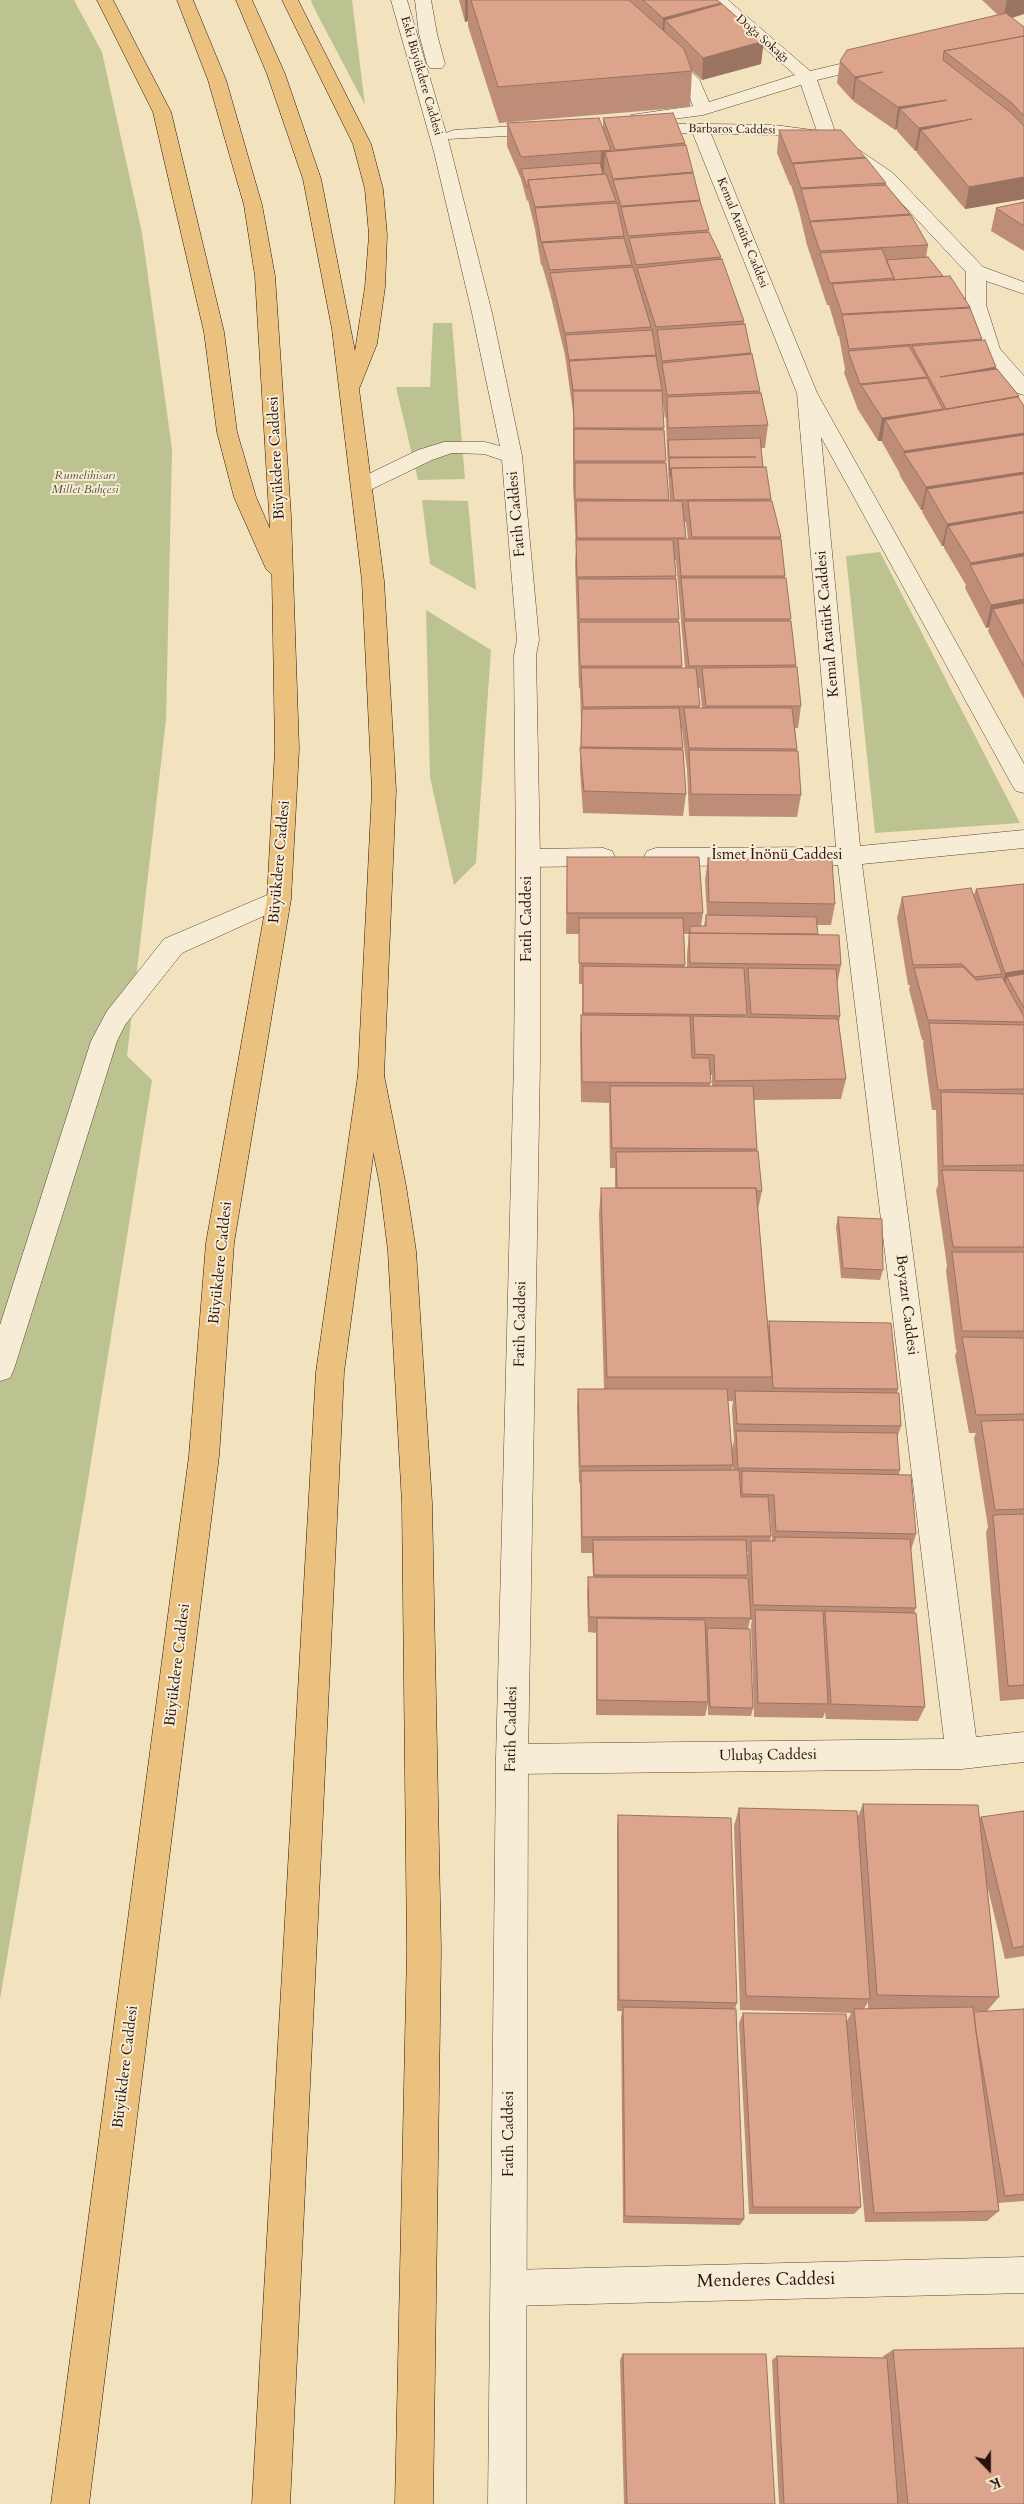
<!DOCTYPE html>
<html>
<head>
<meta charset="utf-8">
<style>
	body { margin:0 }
	#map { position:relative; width:1024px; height:2504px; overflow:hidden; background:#f3e2be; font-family:Cardo,serif }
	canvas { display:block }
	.north { position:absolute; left:964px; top:2444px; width:50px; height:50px; -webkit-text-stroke:4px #f7ecd5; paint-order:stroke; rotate:158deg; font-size:14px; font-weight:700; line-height:20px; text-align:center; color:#281109 }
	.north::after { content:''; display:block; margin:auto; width:18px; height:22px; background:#281109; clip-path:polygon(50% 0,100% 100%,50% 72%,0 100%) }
</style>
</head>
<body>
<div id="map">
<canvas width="1024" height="2504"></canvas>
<div class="north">K</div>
</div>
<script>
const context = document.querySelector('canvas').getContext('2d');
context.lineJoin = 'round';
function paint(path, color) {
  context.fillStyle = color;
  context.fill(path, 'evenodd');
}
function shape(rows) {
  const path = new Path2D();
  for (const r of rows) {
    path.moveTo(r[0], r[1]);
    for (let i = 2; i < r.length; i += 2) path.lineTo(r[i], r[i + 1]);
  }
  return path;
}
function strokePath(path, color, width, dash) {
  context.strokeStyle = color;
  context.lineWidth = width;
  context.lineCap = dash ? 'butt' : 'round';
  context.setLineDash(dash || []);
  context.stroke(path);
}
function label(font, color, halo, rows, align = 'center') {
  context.font = font + ' Cardo,serif';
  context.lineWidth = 4;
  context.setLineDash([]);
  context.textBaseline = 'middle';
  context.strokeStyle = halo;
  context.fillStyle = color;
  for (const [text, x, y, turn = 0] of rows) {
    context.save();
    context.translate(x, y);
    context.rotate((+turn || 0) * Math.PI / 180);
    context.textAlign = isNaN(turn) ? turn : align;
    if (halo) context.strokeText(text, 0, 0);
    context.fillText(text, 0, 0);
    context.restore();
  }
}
const green = shape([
	[0,0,74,0,102,52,142,233,172,449,166,720,127,1056,152,1080,86,1493,0,1999],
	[311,0,352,0,365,105,313,6],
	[433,323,452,323,465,479,418,480,396,387,430,387],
	[422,500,468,501,476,590,430,564],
	[880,552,1020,823,875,833,846,556],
	[426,610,491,650,476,863,454,885,430,777]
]);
const service = shape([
	[279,890,288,893,291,899,288,905,182,953,125,1025,117,1041,14,1369,10,1378,0,1381,0,1325,91,1041,107,1011,164,939,279,890]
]);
const minor = shape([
	[710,0,728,0,810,71,874,56,880,57,883,61,880,65,817,80,837,137,834,141,828,142,822,141,819,137,801,85,703,115,637,124,631,123,628,119,631,115,693,106,685,85,658,60,655,56,658,52,670,52,699,79,709,102,795,75,710,0],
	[700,124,706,125,709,129,817,393,1024,764,1024,793,1016,791,1012,785,821,437,860,846,1024,830,1024,848,862,864,976,1737,1024,1732,1024,1762,962,1769,512,1774,501,1770,496,1759,501,1748,512,1744,944,1739,838,865,656,866,647,863,644,857,647,851,656,848,836,847,797,393,691,129,694,125,700,124],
	[603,848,612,851,615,857,612,863,603,866,528,867,519,864,516,858,519,852,528,849,603,848],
	[1024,2257,1024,2293,509,2306,496,2301,491,2288,496,2275,509,2270,1024,2257]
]);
const tertiary = shape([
	[391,0,407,0,446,133,454,130,545,124,551,125,554,129,551,133,545,134,448,139,492,313,522,456,539,640,536,655,540,858,540,1061,528,1759,526,2504,488,2504,496,1759,514,1061,516,858,514,655,517,640,502,460,484,454,452,453,432,460,368,491,361,493,354,491,351,486,354,481,418,450,444,442,485,442,500,446,472,313,434,152,391,0],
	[415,0,431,0,437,34,445,64,442,68,430,68,427,64,419,34,415,0],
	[643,123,774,125,828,132,834,133,893,173,983,267,1024,282,1024,294,986,281,986,305,1000,349,1024,376,1024,395,1017,393,981,350,966,305,966,272,881,181,823,142,774,135,637,132,634,128,637,124,643,123]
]);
const primary = shape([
	[97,0,113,0,171,112,224,332,237,432,256,497,270,529,255,276,244,205,208,80,177,0,193,0,226,80,262,205,275,276,291,516,299,749,291,899,234,1243,219,1456,89,2504,51,2504,189,1456,206,1243,267,899,275,749,272,575,266,569,234,497,217,432,204,332,153,112,97,0],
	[236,0,252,0,285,74,321,179,355,351,365,287,369,235,365,189,353,144,282,0,298,0,371,144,383,189,387,235,385,287,377,344,359,389,384,581,396,790,384,1075,344,1372,290,2504,252,2504,316,1372,358,1075,372,790,362,581,332,329,303,179,267,74,236,0]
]);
const motorway = shape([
	[371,1065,380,1068,384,1075,406,1186,416,1251,432,1503,441,1950,433,2504,395,2504,407,1950,402,1503,388,1251,380,1186,358,1075,362,1068,371,1065]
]);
const wall = shape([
	[459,0,717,0,721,3,721,5,761,64,702,80,692,71,690,107,499,123,468,26,468,21,465,22],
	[982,0,1024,0,1024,14,1012,18,1024,27,1024,199,965,209,917,153,917,151,915,151,897,131,897,129,895,130,853,101,854,99,852,100,837,83,840,61,998,15],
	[603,118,685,143,700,201,708,232,721,257,721,259,744,321,744,324,760,391,760,393,768,425,765,448,761,448,763,467,781,537,785,578,801,706,798,728,795,728,797,749,801,795,797,817,689,816,687,770,682,729,681,729,683,748,686,794,683,816,583,813,580,770,581,721,580,688,579,688,575,562,576,550,573,483,573,412,565,355,550,293,542,265,541,265,535,229,528,200,527,201,521,179,507,146,507,123,603,128],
	[662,396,665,418,666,418,667,450,670,501,669,501,665,463],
	[685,522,686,522,688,539,686,539],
	[675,560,676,560,685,668,682,668],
	[698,688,700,688,702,708,700,708],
	[779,130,865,157,865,158,886,183,886,185,910,214,910,216,928,245,926,257,970,307,970,308,982,339,982,341,996,367,996,369,1019,396,1018,397,1024,406,1024,699,988,631,989,627,986,628,965,588,966,585,944,548,944,546,942,546,922,512,923,510,921,510,900,476,900,474,882,442,882,441,878,441,857,408,857,407,844,373,845,369,839,336,838,336,829,305,827,305,807,245,799,211,791,185,790,185,777,153],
	[1024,202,1024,251,991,231,996,208],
	[567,857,703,913,701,926,704,926,706,915,707,915,705,880,708,858,835,904,831,925,817,925,818,934,841,965,837,985,840,1016,839,1023,846,1079,841,1099,754,1100,757,1151,762,1191,758,1209,768,1327,769,1321,898,1389,897,1393,901,1426,897,1438,900,1470,899,1474,916,1534,911,1550,916,1608,914,1613,925,1707,918,1721,826,1719,825,1712,823,1718,754,1717,751,1625,752,1620,750,1620,748,1629,753,1708,751,1716,708,1715,708,1704,705,1716,596,1715,596,1633,588,1632,587,1593,588,1577,593,1577,592,1553,581,1553,580,1483,579,1483,577,1407,578,1389,604,1389,599,1214,601,1188,615,1188,615,1168,610,1168,609,1103,581,1102,580,1036,581,1015,582,1015,582,984,579,984,579,934,566,934],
	[684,934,689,934,687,954,687,967,685,967],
	[745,985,746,985,745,989,747,1017,746,1017],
	[710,1075,712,1075,712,1086,710,1086],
	[728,1401,733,1401,732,1408,734,1441,732,1448,733,1470,732,1470,733,1465],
	[769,1512,770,1512,772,1541,770,1541,771,1536],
	[747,1552,748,1552,747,1557,748,1578,747,1578,748,1575],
	[1024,884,1024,1699,1000,1701,986,1532,988,1527,974,1438,976,1433,969,1433,955,1356,957,1350,956,1350,946,1271,947,1266,936,1190,938,1185,936,1112,936,1110,932,1110,923,1043,924,1041,922,1040,909,989,910,985,908,985,897,918,902,897,974,895,976,889],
	[838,1217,883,1270,880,1280,841,1278,836,1227],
	[863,1804,980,1818,981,1817,1024,1811,1024,1956,1005,1959,987,1885,999,1997,987,2011,974,2011,974,2012,1024,2009,1024,2201,998,2203,999,2211,987,2221,865,2222,851,2074,861,2207,854,2214,749,2214,739,2023,743,2013,847,2021,851,2013,740,2010,734,1826,739,1808,858,1816],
	[868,2002,868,2009,864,2009],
	[618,1815,737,2003,735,2009,744,2219,740,2225,623,2223,621,2017,622,2011,617,2011,617,1828],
	[893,2350,1024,2504,779,2504,772,2360,777,2356,884,2358,883,2356],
	[623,2354,775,2504,624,2504,620,2360]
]);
const shadedWall = shape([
	[465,0,468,0,468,21,465,22],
	[1007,0,1024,0,1024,14,1003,20],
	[721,3,719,25,665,20,664,40,662,40,663,18],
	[764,41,761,64,702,80,703,58],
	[883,72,856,78,854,99,852,100,855,77],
	[947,100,900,109,897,129,895,130,898,107],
	[972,119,921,130,917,151,915,151,919,128],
	[611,150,610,170,605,152,604,173,600,174,601,151],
	[1024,177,1024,199,965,209,969,187],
	[996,367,991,390,940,377],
	[1019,396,1014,418,946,409],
	[943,409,885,420,882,441,878,441,882,418],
	[1024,433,1024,455,904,453,900,474,904,451],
	[1024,472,1024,493,927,489,923,510,921,510,926,487],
	[1024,511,1024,533,948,526,944,546,942,546,947,524],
	[1024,553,1024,575,970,565,971,563],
	[1024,599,1024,621,993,609,989,627,986,628,991,605],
	[1024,970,1024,990,1007,977,1002,994,999,994,1005,973]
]);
const building = shape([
	[471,0,629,0,684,49,692,71,498,87,471,0],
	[643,0,717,0,721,3,663,18,643,0],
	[722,4,764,41,703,58,665,20,722,4],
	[1006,13,1024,27,1024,36,944,51,943,60,1010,112,1024,126,1024,177,969,187,921,130,972,119,919,128,900,109,947,100,898,107,856,78,883,72,855,77,840,61,847,50,1006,13],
	[1024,36,1024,116,1012,103,944,51,1024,36],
	[673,113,685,143,615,150,603,118,673,113],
	[599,118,611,150,521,157,507,123,599,118],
	[779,130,841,130,865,157,792,163,779,130],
	[686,145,693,172,613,179,605,152,686,145],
	[866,158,886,183,801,188,793,164,866,158],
	[600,163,603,174,528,180,528,188,527,188,521,169,600,163],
	[693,173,700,200,621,206,613,180,693,173],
	[606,174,616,201,535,207,528,180,606,174],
	[886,185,910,214,810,221,801,189,886,185],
	[700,201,709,230,628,236,621,207,700,201],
	[1024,202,1024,226,996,208,1024,202],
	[617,203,624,236,541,242,535,208,617,203],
	[911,215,928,245,820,251,810,222,911,215],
	[709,232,721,257,636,265,629,238,709,232],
	[624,238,632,265,550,270,542,243,624,238],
	[882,249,894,278,830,283,820,253,882,249],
	[928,257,943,276,893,280,894,278,886,260,928,257],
	[722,259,744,321,656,327,637,268,722,259],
	[633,267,651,327,565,333,550,273,633,267],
	[950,276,970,307,842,314,832,284,950,276],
	[970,308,982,339,849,349,842,315,970,308],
	[745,324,751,353,662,361,657,330,745,324],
	[652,330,656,355,569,360,565,335,652,330],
	[985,340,996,367,940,377,997,369,1019,396,946,409,912,346,985,340],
	[909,346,927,377,860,384,848,351,909,346],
	[752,354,760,391,667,395,662,363,752,354],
	[656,356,662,390,573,390,569,361,656,356],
	[927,378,943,409,882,418,861,385,927,378],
	[573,391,662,391,664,428,574,428,573,391],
	[761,393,768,425,668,428,667,397,761,393],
	[1018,397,1024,406,1024,433,904,451,885,420,1018,397],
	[574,429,664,430,666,461,574,461,574,429],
	[1024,435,1024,472,926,487,904,453,1024,435],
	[760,438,763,467,671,468,670,477,669,458,756,457,669,457,668,440,760,438],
	[575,463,666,463,669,500,575,499,575,463],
	[766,467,771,499,674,500,671,468,766,467],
	[1024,474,1024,511,947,524,927,489,1024,474],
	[576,501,682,501,686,538,577,538,576,501],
	[688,501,772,501,781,537,692,537,688,501],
	[1024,513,1024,553,971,563,948,526,1024,513],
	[678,539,781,539,785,576,681,576,678,539],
	[576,540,673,540,676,576,577,577,576,540],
	[1024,556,1024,599,991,605,970,565,1024,556],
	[681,578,786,578,791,619,685,619,681,578],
	[578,579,676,579,679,619,579,619,578,579],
	[1024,603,1024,666,993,609,1024,603],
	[684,621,791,621,796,665,689,666,684,621],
	[579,622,679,622,682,666,580,666,579,622],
	[797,667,801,706,706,706,702,668,797,667],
	[581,668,696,668,700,706,583,707,581,668],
	[679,708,683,748,581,747,582,709,679,708],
	[684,708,792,708,797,749,689,748,684,708],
	[580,748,683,750,686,794,584,791,580,748],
	[689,750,798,751,801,795,691,794,689,750],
	[567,857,699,857,703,913,567,913,567,857],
	[708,858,832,860,835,904,709,902,708,858],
	[1024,884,1024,970,1005,973,976,889,1024,884],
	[971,888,1002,974,975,977,962,964,913,965,902,897,971,888],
	[706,915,816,917,818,934,690,933,690,926,706,926,706,915],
	[579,918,683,918,685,965,579,963,579,918],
	[689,933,839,935,841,965,690,963,689,933],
	[583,966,744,968,747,1015,583,1013,583,966],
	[963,967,976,980,1002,977,1024,1017,1024,1022,928,1020,914,968,963,967],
	[748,968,836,969,840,1016,751,1014,748,968],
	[1024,974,1024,1008,1007,977,1024,974],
	[581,1015,690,1016,692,1058,709,1058,711,1083,582,1082,581,1015],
	[693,1016,838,1019,846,1079,715,1081,714,1055,695,1054,693,1016],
	[929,1023,1024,1025,1024,1089,938,1090,929,1023],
	[610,1086,753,1086,757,1149,612,1148,610,1086],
	[941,1092,1024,1094,1024,1165,943,1166,941,1092],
	[758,1151,762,1191,757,1191,756,1188,617,1188,616,1152,758,1151],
	[942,1170,1024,1171,1024,1247,953,1247,942,1170],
	[601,1188,756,1188,772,1377,607,1377,601,1188],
	[838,1217,882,1219,883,1270,843,1268,838,1217],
	[952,1252,1024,1252,1024,1331,962,1331,952,1252],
	[769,1321,891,1323,898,1389,773,1388,769,1321],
	[962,1337,1024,1338,1024,1414,976,1415,962,1337],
	[578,1389,727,1389,733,1465,580,1466,578,1389],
	[735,1391,899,1393,901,1426,737,1424,735,1391],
	[1024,1420,1024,1509,995,1510,981,1421,1024,1420],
	[736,1431,897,1433,900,1470,738,1468,736,1431],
	[739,1470,741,1497,768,1497,771,1536,582,1537,581,1471,739,1470],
	[742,1471,911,1475,916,1534,776,1531,774,1495,742,1494,742,1471],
	[1024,1514,1024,1685,1008,1686,993,1515,1024,1514],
	[775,1537,910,1539,916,1608,753,1605,751,1541,775,1541,775,1537],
	[593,1540,746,1540,748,1575,594,1575,593,1540],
	[588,1577,748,1578,751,1618,589,1617,588,1577],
	[755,1610,823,1611,828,1704,758,1703,755,1610],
	[825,1611,916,1613,925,1707,831,1704,825,1611],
	[597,1618,705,1620,708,1702,597,1700,597,1618],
	[707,1628,750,1629,753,1708,710,1707,707,1628],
	[863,1804,978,1805,999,1997,877,1995,863,1804],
	[739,1808,857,1811,870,1999,746,1996,739,1808],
	[1024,1811,1024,1946,1013,1948,981,1817,1024,1811],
	[618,1815,731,1818,737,2003,619,2000,618,1815],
	[623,2007,736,2009,744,2219,625,2216,623,2007],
	[973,2007,999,2211,874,2213,854,2009,973,2007],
	[1024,2009,1024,2194,1005,2196,976,2032,974,2012,1024,2009],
	[743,2013,846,2014,861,2207,753,2207,743,2013],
	[1024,2348,1024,2504,908,2504,893,2350,1024,2348],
	[623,2354,766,2354,775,2504,627,2504,623,2354],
	[777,2356,887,2358,898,2504,784,2504,777,2356]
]);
const farStreetnames = [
	["Doğa Sokağı",762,39,41],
	["Eski Büyükdere Caddesi",421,76,74],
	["Barbaros Caddesi",732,130,1],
	["Kemal Atatürk Caddesi",742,233,68]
];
const farParknames = [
	["Rumelihisarı",85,476],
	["Millet Bahçesi",85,490]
];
const streetNames = [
	["Büyükdere Caddesi",277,458,-93],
	["Fatih Caddesi",517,514,-95],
	["Kemal Atatürk Caddesi",828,624,-95],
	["İsmet İnönü Caddesi",777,856],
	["Büyükdere Caddesi",280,862,-85],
	["Fatih Caddesi",528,919,-90],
	["Büyükdere Caddesi",221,1263,-84],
	["Beyazıt Caddesi",906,1305,83],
	["Fatih Caddesi",521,1324,-89],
	["Büyükdere Caddesi",178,1665,-83],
	["Fatih Caddesi",512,1729,-89],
	["Ulubaş Caddesi",768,1756,-1],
	["Büyükdere Caddesi",126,2067,-83],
	["Fatih Caddesi",510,2134,-90]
];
const nearStreetnames = [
	["Menderes Caddesi",766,2281,-1]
];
paint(green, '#bcc390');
strokePath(service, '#5b4536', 1);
strokePath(minor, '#5b4536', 1);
strokePath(tertiary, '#5b4536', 1);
strokePath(primary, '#281109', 1);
strokePath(motorway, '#281109', 1);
paint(service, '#f7ecd5');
paint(minor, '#f7ecd5');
paint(tertiary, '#f7ecd5');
paint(primary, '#eac17f');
paint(motorway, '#eac17f');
paint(wall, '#bd8d78');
paint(shadedWall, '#9a7361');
paint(building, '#dca48b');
strokePath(building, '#9a7361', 1);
label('12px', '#281109', '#f7ecd5', farStreetnames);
label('italic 12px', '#5c4f38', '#f7ecd5', farParknames);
label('15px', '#281109', '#f7ecd5', streetNames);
label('18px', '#281109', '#f7ecd5', nearStreetnames);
</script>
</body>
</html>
